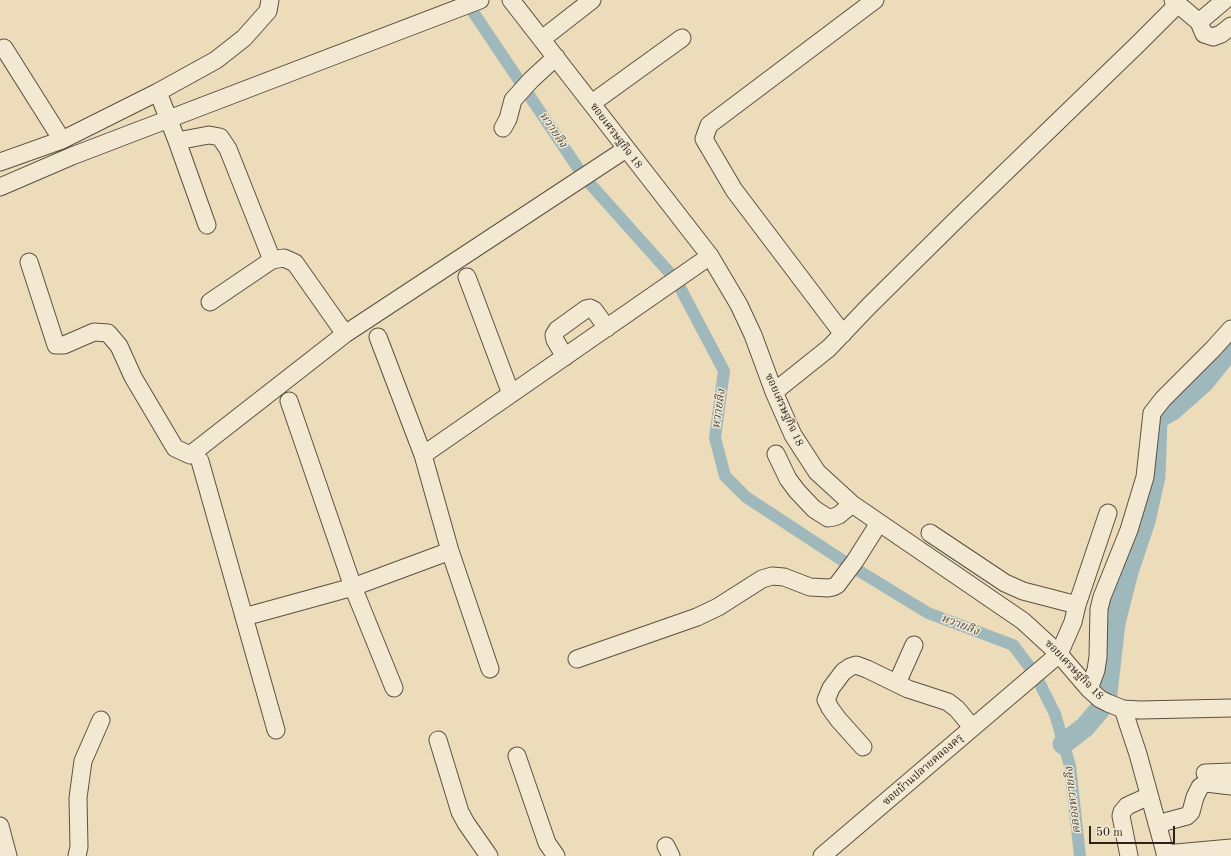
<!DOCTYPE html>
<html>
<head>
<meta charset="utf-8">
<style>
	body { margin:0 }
	#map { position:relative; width:1231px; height:856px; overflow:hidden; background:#eddcba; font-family:"Old Standard TT",serif }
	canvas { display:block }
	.scale { position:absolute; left:1089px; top:826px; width:86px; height:18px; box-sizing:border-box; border:2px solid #2b2319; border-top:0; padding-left:5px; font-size:12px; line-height:14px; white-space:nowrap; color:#2b2319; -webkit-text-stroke:3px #f3e8d2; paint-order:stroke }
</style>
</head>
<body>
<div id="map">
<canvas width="1231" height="856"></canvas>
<div class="scale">50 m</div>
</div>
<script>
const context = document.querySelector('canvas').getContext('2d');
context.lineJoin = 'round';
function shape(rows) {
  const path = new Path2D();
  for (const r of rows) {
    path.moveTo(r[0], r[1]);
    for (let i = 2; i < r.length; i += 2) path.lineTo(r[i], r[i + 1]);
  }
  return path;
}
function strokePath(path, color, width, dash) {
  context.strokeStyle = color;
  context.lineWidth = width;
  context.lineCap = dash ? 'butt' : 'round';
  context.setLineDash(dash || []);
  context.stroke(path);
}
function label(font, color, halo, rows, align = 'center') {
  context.font = font + ' "Old Standard TT","Noto Serif Thai",serif';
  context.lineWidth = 3;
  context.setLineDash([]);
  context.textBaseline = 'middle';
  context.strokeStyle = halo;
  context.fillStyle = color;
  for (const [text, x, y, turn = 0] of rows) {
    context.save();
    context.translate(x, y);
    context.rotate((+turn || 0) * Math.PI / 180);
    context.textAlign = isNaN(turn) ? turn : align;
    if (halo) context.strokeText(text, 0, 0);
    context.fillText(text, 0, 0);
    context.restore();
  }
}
const canal = shape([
	[465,0,584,177,676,280,724,371,715,438,725,476,746,497,851,566,928,613,1013,645,1035,674,1055,714,1070,766,1080,856]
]);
const river = shape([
	[1063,744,1085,727,1106,702,1115,623,1128,572,1145,521,1155,477,1157,419,1171,411,1204,382,1231,348]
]);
const minor = shape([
	[511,0,710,256,739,305,753,335,774,392,793,435,817,472,852,504,1023,621,1059,654,1089,689,1100,699,1108,703,1123,709,1140,710,1231,708],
	[1173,0,1199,22,1225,0],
	[1199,22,1204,34,1213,37,1221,34,1231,26],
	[542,39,592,0],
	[4,48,62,140,158,92,216,60,244,38,268,11,270,0],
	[158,92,177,141,209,135,220,137,228,149,272,260,210,302],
	[592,103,682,38],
	[503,128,508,119,513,100,531,80,556,57],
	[177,141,207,225],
	[0,162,62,140],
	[0,187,72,156,480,0],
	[272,260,284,258,295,263,345,334],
	[29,262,56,345,64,345,94,332,108,333,119,346,133,377,175,448,190,455,345,334,626,149],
	[467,277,511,394],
	[843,334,734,190,704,139,709,125,875,0],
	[378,337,423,455,450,551,490,669],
	[565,357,555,340,554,335,557,330,586,309,590,308,594,310,607,328],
	[774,392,829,348,870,305,956,220,1138,44,1177,5],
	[289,401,353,587,394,688],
	[776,454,788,479,797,491,814,509,828,518,834,517,839,515,852,504],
	[423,455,710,256],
	[200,461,276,730],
	[930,533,1005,583,1023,591,1077,605],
	[244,617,353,587,450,551],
	[577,659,697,617,718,607,762,579,772,576,784,577,810,587,828,588,833,587,837,585,855,561,879,523],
	[897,683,914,645],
	[1089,689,1096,670,1098,657,1099,609,1102,597,1129,530,1145,477,1152,413,1163,399,1213,349,1231,329],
	[1123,709,1138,754,1166,856],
	[438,740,460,812,466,823,489,856],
	[863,747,838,719,830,708,826,700,831,688,843,672,850,667,856,665,867,669,908,689,948,702,957,709,972,727],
	[517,756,547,843,556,856],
	[1205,773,1231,772],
	[1157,824,1187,816,1191,812,1195,797,1200,787,1206,783,1231,786],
	[0,826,8,856],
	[666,846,671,856],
	[1165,854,1231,848],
	[77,856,79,847,78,798,83,761,101,720],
	[822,856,1059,654,1073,622,1077,605,1108,513],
	[1129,856,1121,816,1122,812,1127,806,1149,796]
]);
const streetNames = [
	["ซอยเศรษฐกิจ 18",616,136,53],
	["ซอยเศรษฐกิจ 18",784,410,66],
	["ซอยเศรษฐกิจ 18",1074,670,46],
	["ซอยบ้านปลายคลองครุ",923,770,-41]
];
const waterNames = [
	["หวายลิง",553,130,56],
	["หวายลิง",719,409,-82],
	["หวายลิง",960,625,21],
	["คลองหวายลิง",1073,800,-97]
];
strokePath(canal, '#9fb8bb', 12);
strokePath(river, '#9fb8bb', 21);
strokePath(minor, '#5c5141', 19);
strokePath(minor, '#f3e8d2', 17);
label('11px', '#2b2319', '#f3e8d2', streetNames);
label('italic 12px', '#4e504a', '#f3e8d2', waterNames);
</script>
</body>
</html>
